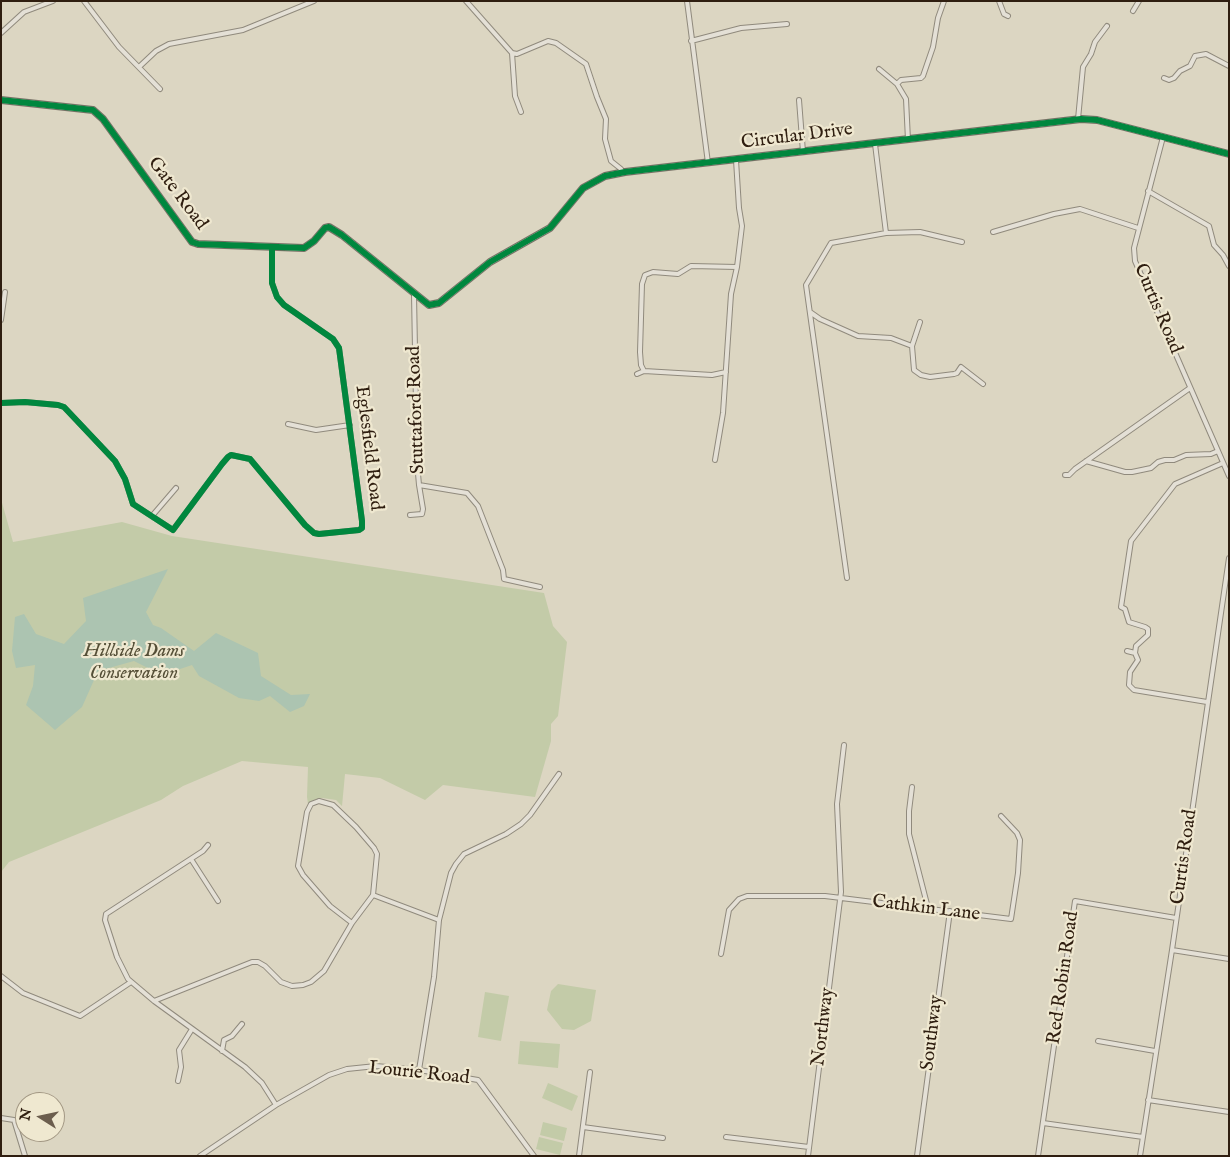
<!DOCTYPE html>
<html>
<head>
<meta charset="utf-8">
<style>
	body { margin:0 }
	#map { position:relative; width:1230px; height:1157px; overflow:hidden; background:#dcd6c2; font-family:"IM FELL English",serif }
	canvas { display:block }
	.frame { position:absolute; inset:0; border:2px solid #2f1e10; pointer-events:none }
	.north { position:absolute; left:15px; top:1092px; width:50px; height:50px; box-sizing:border-box; background:#efe8d0; border:1px solid #a29783; border-radius:50%; rotate:280deg; font-size:14px; font-weight:700; line-height:20px; text-align:center; color:#2f1e10 }
	.north::after { content:''; display:block; margin:auto; width:18px; height:22px; background:#6c5e4e; clip-path:polygon(50% 0,100% 100%,50% 72%,0 100%) }
</style>
</head>
<body>
<div id="map">
<canvas width="1230" height="1157"></canvas>
<div class="frame"></div>
<div class="north">N</div>
</div>
<script>
const context = document.querySelector('canvas').getContext('2d');
context.lineJoin = 'round';
function paint(path, color) {
  context.fillStyle = color;
  context.fill(path, 'evenodd');
}
function shape(rows) {
  const path = new Path2D();
  for (const r of rows) {
    path.moveTo(r[0], r[1]);
    for (let i = 2; i < r.length; i += 2) path.lineTo(r[i], r[i + 1]);
  }
  return path;
}
function strokePath(path, color, width, dash) {
  context.strokeStyle = color;
  context.lineWidth = width;
  context.lineCap = dash ? 'butt' : 'round';
  context.setLineDash(dash || []);
  context.stroke(path);
}
function label(font, color, halo, rows, align = 'center') {
  context.font = font + ' "IM FELL English",serif';
  context.lineWidth = 4.5;
  context.setLineDash([]);
  context.textBaseline = 'middle';
  context.strokeStyle = halo;
  context.fillStyle = color;
  for (const [text, x, y, turn = 0] of rows) {
    context.save();
    context.translate(x, y);
    context.rotate((+turn || 0) * Math.PI / 180);
    context.textAlign = isNaN(turn) ? turn : align;
    if (halo) context.strokeText(text, 0, 0);
    context.fillText(text, 0, 0);
    context.restore();
  }
}
const green = shape([
	[1,499,13,542,122,522,172,536,544,593,553,626,567,642,558,716,551,724,551,741,535,797,443,785,425,800,380,778,345,774,342,806,336,800,322,798,311,802,310,804,308,804,307,797,308,767,242,761,183,786,161,800,9,862,1,872],
	[558,984,596,990,591,1021,574,1030,562,1029,547,1010,551,991],
	[485,992,509,996,501,1041,478,1037],
	[520,1041,560,1044,558,1068,518,1064],
	[548,1083,578,1096,572,1111,542,1098],
	[543,1122,567,1128,564,1141,540,1135],
	[539,1137,563,1143,560,1155,536,1149]
]);
const water = shape([
	[168,569,146,612,153,625,161,628,194,651,216,633,258,653,261,676,291,695,310,694,304,706,290,712,270,696,259,701,239,698,199,676,192,665,162,675,134,661,98,671,82,707,55,730,26,705,33,686,35,665,16,668,12,651,15,617,24,614,36,634,64,644,86,621,83,598]
]);
const street = shape([
	[84,1,119,47,160,89],
	[466,1,512,53,515,96,521,112],
	[687,1,708,163],
	[999,1,1004,14,1008,16],
	[1133,11,1139,1],
	[1,33,24,12,53,1],
	[691,41,741,28,787,24],
	[512,53,517,54,548,41,556,43,586,64,597,97,606,119,605,139,611,161,621,169,622,173],
	[139,67,156,51,169,44,243,30,314,1],
	[879,69,897,84,906,99,908,140],
	[1164,78,1169,80,1174,78,1180,71,1190,66,1195,56,1206,54,1229,66],
	[897,84,901,80,921,78,923,76,933,47,938,18,944,1],
	[799,100,803,152],
	[1078,119,1083,67,1091,54,1095,42,1107,26],
	[1163,137,1134,248,1135,261,1229,476],
	[875,144,886,233],
	[1148,191,1209,226,1214,245,1223,255,1229,266],
	[993,232,1054,214,1080,209,1138,228],
	[810,312,820,319,858,336,891,338,912,346,914,370,921,375,930,377,954,374,957,373,961,367,983,384],
	[1,320,5,292],
	[912,346,920,322],
	[644,371,641,365,640,352,642,284,645,275,653,272,678,274,691,266,737,267],
	[637,374,644,371,712,375,726,372],
	[1,403,25,402,58,405,64,407,115,461,125,479,133,504,173,530,222,464,228,457,231,455,250,459,305,525,314,533,319,534,359,530,362,528,362,521,339,348,333,339,284,305,277,297,272,283,272,247],
	[288,424,316,430,350,425],
	[715,460,723,413,731,294,737,267,742,226,739,208,736,160],
	[1086,461,1125,472,1132,472,1151,468,1158,462,1165,460,1174,460,1186,455,1211,454,1218,451],
	[1065,475,1069,475,1075,469,1190,388],
	[419,485,467,493,478,506,503,570,504,579,540,587],
	[410,515,422,514,423,509,419,485,417,462,414,294],
	[152,516,176,488],
	[847,578,806,285,831,243,886,233,920,232,962,242],
	[1127,651,1135,653,1138,660,1130,672,1129,685,1134,690,1207,702],
	[1135,653,1136,646,1148,635,1148,629,1145,627,1129,622,1125,609,1121,607,1131,541,1175,484,1223,463],
	[912,787,909,811,909,834,928,908],
	[319,801,333,805,356,827,374,848,377,854,373,895,352,923,330,906,303,875,298,866,307,812,311,804,319,801],
	[208,845,203,851,106,914,105,920,117,957,128,979,154,1001,245,1067,262,1083,276,1105],
	[191,859,218,901],
	[373,895,439,920],
	[1172,950,1229,959],
	[721,954,729,910,739,899,747,896,825,896,1011,919,1018,873,1020,840,1017,833,1001,816],
	[1,976,23,993,80,1016,131,982],
	[154,1001,252,962,258,962,265,966,281,982,292,986,303,985,311,982,324,971,352,923],
	[1098,1041,1155,1051],
	[222,1051,224,1040,232,1036,242,1024],
	[419,1070,434,977,439,920,451,873,456,864,464,854,506,834,521,824,530,815,559,774],
	[178,1081,181,1067,179,1050,192,1029],
	[1148,1100,1229,1112],
	[1,1118,14,1120,25,1156],
	[1043,1123,1143,1137],
	[583,1127,663,1138],
	[726,1137,809,1147],
	[200,1156,276,1105,329,1075,347,1069,376,1066,419,1070,478,1080,534,1156],
	[579,1156,590,1072],
	[808,1156,841,892,837,804,844,745],
	[917,1156,950,911],
	[1038,1156,1075,901,1176,918],
	[1140,1156,1172,950,1229,558]
]);
const secondary = shape([
	[1,100,93,110,103,119,192,242,198,244,304,248,314,241,325,228,329,227,342,235,429,305,439,303,490,262,550,228,583,188,605,176,625,172,1081,119,1097,120,1229,154]
]);
const cycleway = shape([
	[1,100,93,110,103,119,192,242,198,244,304,248,314,241,325,228,329,227,342,235,429,305,439,303,490,262,550,228,583,188,605,176,625,172,1081,119,1097,120,1229,154],
	[1,403,25,402,58,405,64,407,115,461,125,479,133,504,173,530,222,464,228,457,231,455,250,459,305,525,314,533,319,534,359,530,362,528,362,521,339,348,333,339,284,305,277,297,272,283,272,247]
]);
const streetNames = [
	["Circular Drive",797,137,-7],
	["Gate Road",177,194,53],
	["Curtis Road",1157,309,67],
	["Stuttaford Road",417,410,-92],
	["Eglesfield Road",368,448,83],
	["Curtis Road",1185,857,-82],
	["Cathkin Lane",926,909,7],
	["Red Robin Road",1064,978,-82],
	["Northway",824,1027,-83],
	["Southway",933,1033,-83],
	["Lourie Road",419,1074,6]
];
const parkNames = [
	["Hillside Dams",134,652],
	["Conservation",134,674]
];
paint(green, '#c3cba8');
paint(water, '#acc4b1');
strokePath(street, '#908a7d', 6);
strokePath(secondary, '#777166', 8);
strokePath(street, '#e4e0d6', 4);
strokePath(secondary, '#e4e0d6', 5.5);
strokePath(cycleway, '#00873e', 6);
label('19px', '#2f1e10', '#efe8d0', streetNames);
label('italic 19px', '#554f37', '#efe8d0', parkNames);
</script>
</body>
</html>
